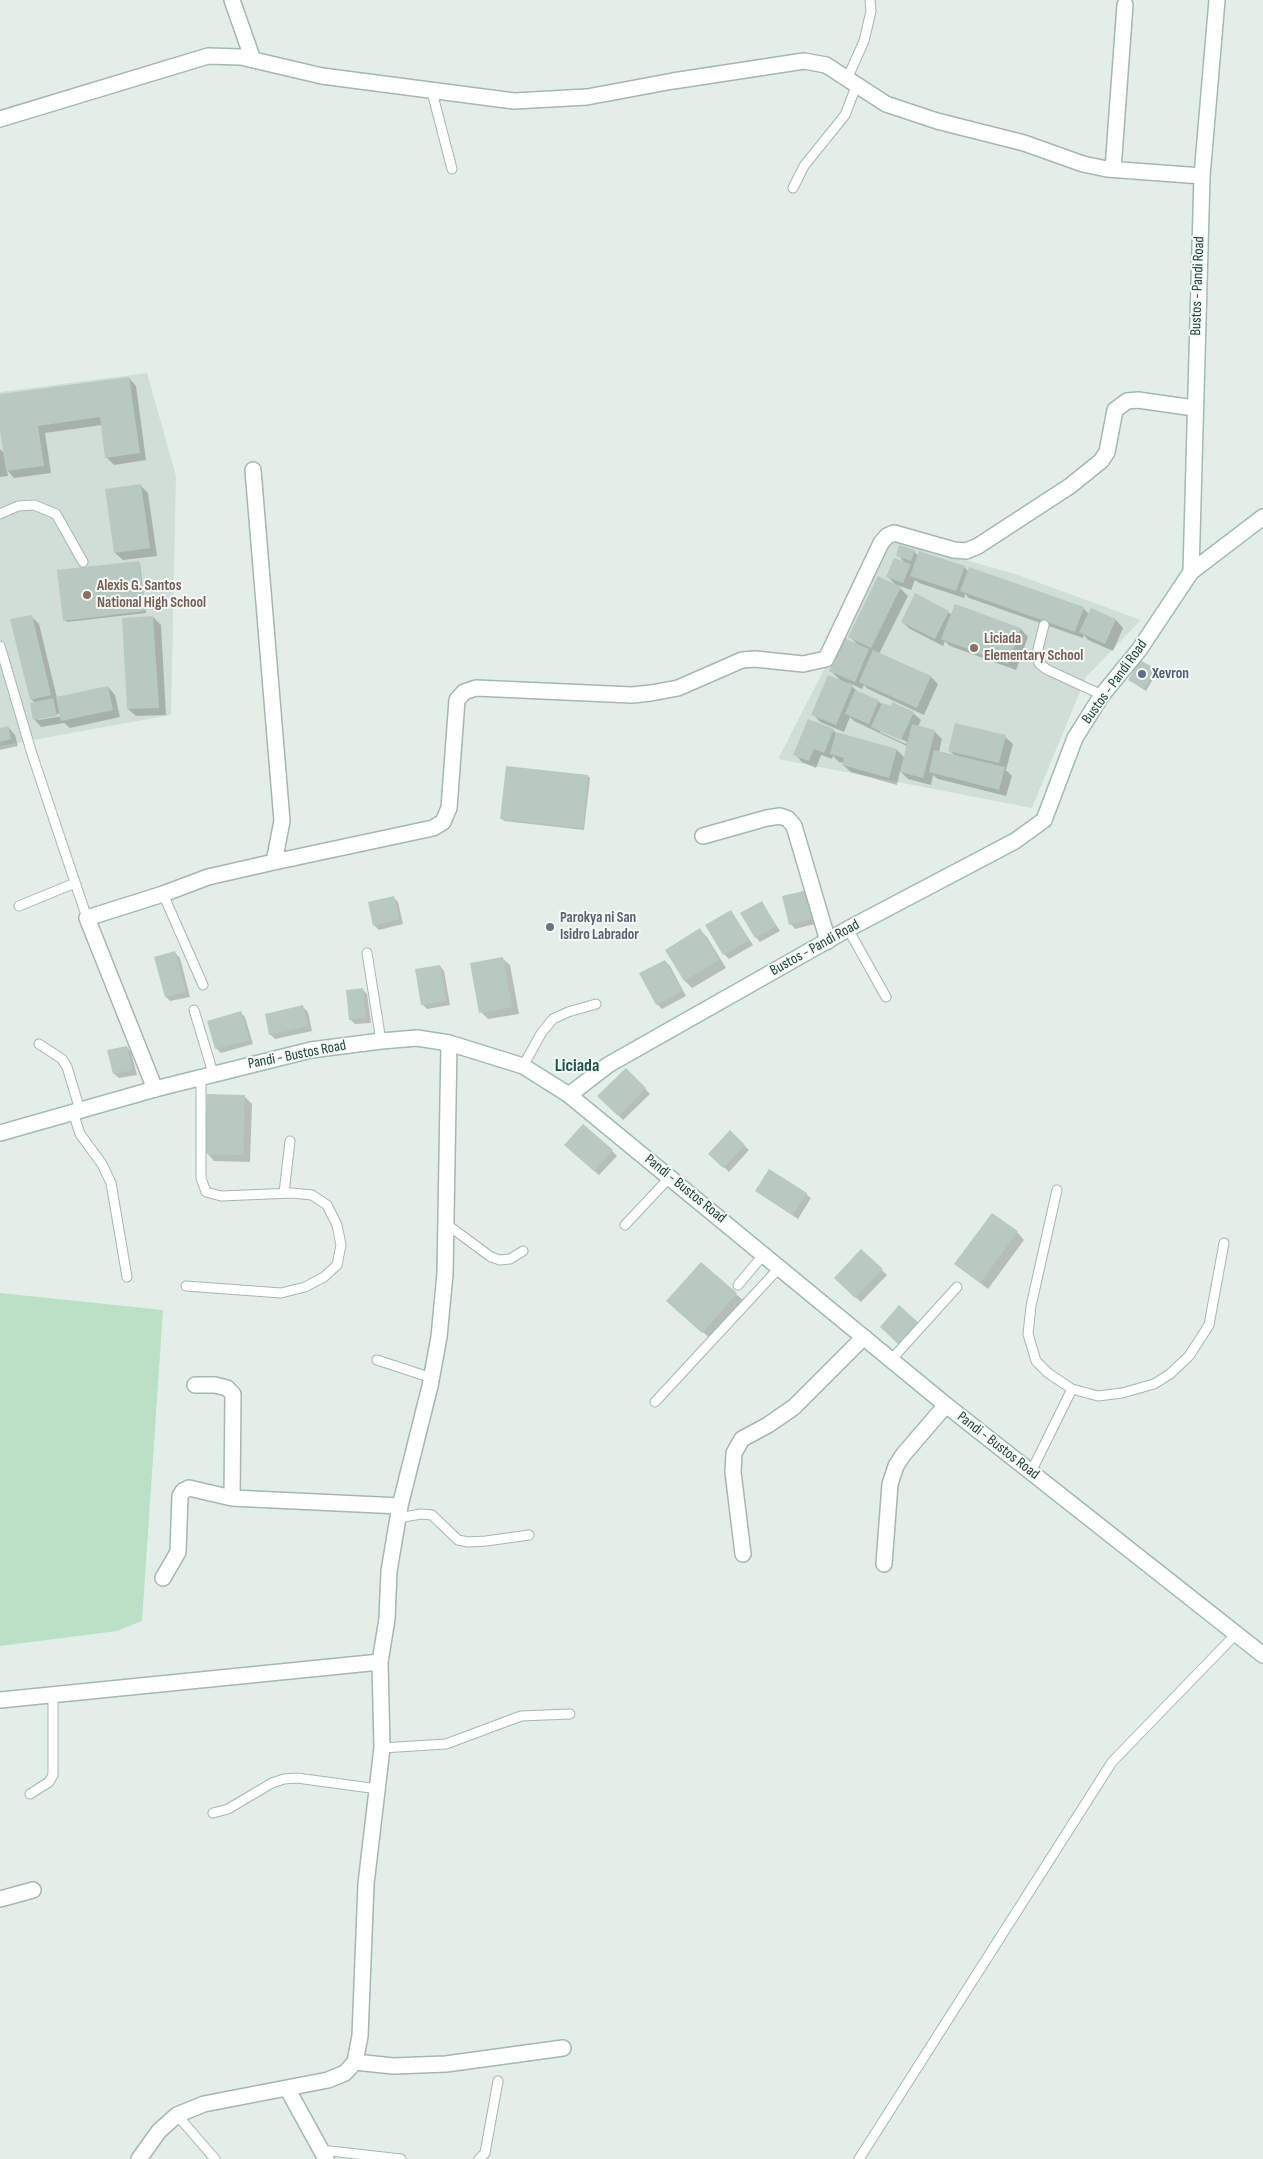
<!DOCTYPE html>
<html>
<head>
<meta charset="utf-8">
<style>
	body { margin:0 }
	canvas { display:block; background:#e3eee9 }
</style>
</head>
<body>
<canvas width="1263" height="2159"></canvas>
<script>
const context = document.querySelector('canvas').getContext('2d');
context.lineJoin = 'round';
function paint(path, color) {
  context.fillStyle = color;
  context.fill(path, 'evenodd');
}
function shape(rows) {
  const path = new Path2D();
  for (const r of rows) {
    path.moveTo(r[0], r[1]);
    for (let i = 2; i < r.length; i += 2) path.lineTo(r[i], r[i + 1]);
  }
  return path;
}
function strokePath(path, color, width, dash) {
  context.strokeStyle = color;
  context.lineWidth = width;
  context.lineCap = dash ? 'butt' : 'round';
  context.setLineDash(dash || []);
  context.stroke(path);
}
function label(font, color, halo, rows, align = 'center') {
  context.font = font + ' "Sofia Sans Condensed",sans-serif';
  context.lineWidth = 4;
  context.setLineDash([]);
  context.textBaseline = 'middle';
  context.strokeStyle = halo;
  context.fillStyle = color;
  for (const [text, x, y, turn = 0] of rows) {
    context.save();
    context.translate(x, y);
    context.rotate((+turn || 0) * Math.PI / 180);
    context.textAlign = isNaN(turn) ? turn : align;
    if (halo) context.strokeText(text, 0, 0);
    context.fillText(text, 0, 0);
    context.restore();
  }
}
const built = shape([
	[147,373,176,476,171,715,0,746,0,392],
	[891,539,1015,574,1141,620,1086,677,1032,808,778,759]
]);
const green = shape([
	[0,1293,163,1310,142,1621,117,1631,0,1646]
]);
const shadow = shape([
	[129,378,136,386,146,460,114,465,106,457,102,425,45,433,51,473,14,478,7,470,8,476,0,477,0,449,4,453,0,421,0,395],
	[140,485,148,493,157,556,123,560,115,553,106,490],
	[914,551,918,556,964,567,968,571,969,568,1084,609,1089,614,1091,609,1116,620,1123,628,1113,651,1088,640,1084,635,1083,638,969,598,965,594,964,598,919,583,915,580,911,590,897,585,908,596,879,654,931,677,938,684,924,715,868,689,864,685,862,689,849,683,858,692,878,701,883,705,913,713,921,720,918,727,935,732,942,739,939,752,955,756,949,750,1005,737,1013,744,1006,770,1012,776,1006,796,938,779,933,775,931,785,908,779,900,771,897,785,851,772,843,765,844,763,839,762,833,756,832,759,821,755,816,768,802,762,795,754,833,730,836,733,897,750,905,758,907,746,854,721,850,717,844,732,820,722,813,714,842,682,831,671,859,646,850,637,898,587,888,577,906,564,898,555],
	[880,729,907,742,906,744,880,732],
	[138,562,140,564,146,613,67,622,65,620],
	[955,605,1021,629,1028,637,1016,670,950,646,945,641,943,646,910,629,902,622,948,612,952,615],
	[31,616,39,624,57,698,108,687,115,695,120,717,70,728,64,723,41,727,34,719,35,703,31,699],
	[62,713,63,716,38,720,38,718],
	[153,617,161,625,166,715,136,716,128,709],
	[1155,670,1157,672,1146,691,1129,680],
	[8,727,15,735,18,746,0,750,0,729],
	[588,776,590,778,584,830,504,821,502,819],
	[807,891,819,923,795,929,791,924],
	[393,897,398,902,403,924,379,930,374,925],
	[762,903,780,931,760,942,756,937],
	[731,911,753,945,729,959,724,954],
	[700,930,707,937,726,968,692,988,685,981,666,950],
	[175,953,180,958,190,997,170,1001,166,997],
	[502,958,510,965,519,1014,488,1019,481,1012],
	[665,961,670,966,686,996,662,1009,657,1004,641,974],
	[440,966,444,971,450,1005,427,1009,422,1004],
	[363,990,367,994,371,1023,355,1024,350,1019],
	[303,1007,308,1012,312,1031,275,1039,270,1034],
	[241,1013,245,1017,253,1044,221,1053,216,1048],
	[127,1047,131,1052,137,1075,119,1078,114,1074],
	[626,1069,650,1094,623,1120,599,1096],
	[244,1096,252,1104,250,1162,214,1161,207,1153],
	[730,1132,749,1150,729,1172,710,1154],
	[570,1150,612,1151,617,1156,599,1175],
	[756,1191,806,1194,811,1198,798,1219],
	[1017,1232,1024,1240,988,1289,956,1264],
	[861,1251,887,1275,861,1302,835,1278],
	[701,1264,744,1301,711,1339,675,1309]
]);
const building = shape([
	[129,377,140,453,105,458,100,417,38,426,44,466,6,471,0,430,0,394],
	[141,484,150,548,114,553,105,489],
	[899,545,915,550,911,561,896,556],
	[919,551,965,566,956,591,910,576],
	[894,558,911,564,903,583,886,577],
	[139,561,145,611,63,621,57,570],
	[969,567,1084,607,1075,632,960,591],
	[878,576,901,587,871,648,848,637],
	[915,593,949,611,935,639,901,622],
	[955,604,1021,628,1008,664,941,639],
	[1091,608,1116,619,1105,644,1079,632],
	[32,615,51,695,30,700,10,619],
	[153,616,159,708,127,709,122,618],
	[844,638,869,649,855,682,829,671],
	[873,650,931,676,917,708,859,682],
	[1140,660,1156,669,1144,689,1128,680],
	[828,675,853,685,836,725,811,715],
	[108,686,113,710,61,721,56,697],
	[855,690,879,700,869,724,845,714],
	[53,698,57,716,33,720,30,703],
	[892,702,914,712,901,740,871,727,882,703,891,706],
	[808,719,834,729,824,753,814,749,809,761,793,755],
	[955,723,1006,735,999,763,948,751],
	[912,724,935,730,923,778,900,772],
	[8,726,11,739,0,742,0,728],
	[836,732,897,749,889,778,842,765,844,758,830,754],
	[934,750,1005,767,999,790,929,772],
	[506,766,588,775,583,828,500,819],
	[808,890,815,918,789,925,782,896],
	[394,896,399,919,373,926,368,902],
	[762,901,776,926,755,938,740,913],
	[731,910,749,940,723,955,705,925],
	[700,928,719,960,684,981,665,950],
	[175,951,186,992,165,997,154,957],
	[503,957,512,1007,479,1013,470,963],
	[665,960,682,991,656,1005,639,973],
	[440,965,446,1001,421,1005,415,969],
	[363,988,366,1018,349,1020,346,990],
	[303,1005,308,1026,269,1035,265,1014],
	[241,1011,249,1040,215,1049,207,1021],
	[127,1046,132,1070,113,1074,107,1050],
	[626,1068,646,1088,618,1116,597,1096],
	[207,1094,245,1095,243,1155,205,1154],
	[583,1124,613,1150,594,1171,564,1145],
	[730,1130,745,1145,723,1168,708,1154],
	[769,1169,807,1193,792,1215,755,1191],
	[992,1213,1018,1231,980,1283,954,1264],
	[861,1249,883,1269,855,1298,834,1278],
	[701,1262,737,1293,702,1333,666,1301],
	[899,1305,919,1323,899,1345,880,1327]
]);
const lane = shape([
	[848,77,864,41,871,11,870,0],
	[432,92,452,169],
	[793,188,804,166,845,115,857,84],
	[0,514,18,506,34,505,56,514,83,562],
	[1044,625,1038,649,1039,663,1046,669,1102,695],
	[0,646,32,754,87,918],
	[163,894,203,985],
	[19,906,75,883],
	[848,929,886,997],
	[367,953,381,1041],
	[194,1010,213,1073],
	[39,1044,62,1059,67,1067,80,1110],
	[523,1066,542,1032,553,1019,568,1012,596,1004],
	[73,1112,80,1134,102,1164,111,1183,127,1277],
	[284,1193,290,1141],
	[445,1223,491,1257,500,1260,510,1259,523,1251],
	[625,1225,670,1177],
	[738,1285,764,1254],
	[186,1286,281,1293,305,1287,324,1277,337,1265,341,1245,337,1225,327,1205,312,1195,292,1193,221,1196,206,1192,201,1178,201,1077],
	[377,1360,432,1378],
	[891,1360,957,1287],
	[1072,1389,1098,1396,1122,1393,1154,1384,1170,1374,1189,1356,1209,1325,1224,1243],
	[655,1402,780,1267],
	[1031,1472,1072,1389,1048,1373,1036,1361,1028,1334,1031,1306,1057,1190],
	[398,1518,421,1514,432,1515,458,1540,468,1542,486,1541,529,1535],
	[382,1748,446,1744,521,1716,570,1714],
	[30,1794,49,1782,53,1775,53,1695],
	[213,1813,228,1809,272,1783,284,1779,297,1778,378,1789],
	[177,2115,215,2159],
	[321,2150,401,2159],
	[479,2159,485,2153,498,2081],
	[859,2159,1112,1762,1236,1634]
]);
const street = shape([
	[232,0,253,60],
	[0,119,208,56,241,57,322,76,514,101,587,97,673,81,804,61,826,65,886,104,937,121,1024,143,1083,164,1107,169,1202,176],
	[1113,169,1125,5],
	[703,836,767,818,780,816,788,819,794,826,828,941],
	[274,862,433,828,443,822,449,808,457,700,464,692,476,688,632,695,651,693,678,688,742,660,755,659,803,664,826,659,881,543,887,536,894,533,954,550,966,551,978,546,1070,486,1101,461,1107,452,1115,410,1127,401,1138,400,1194,408],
	[155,1089,87,918,163,894,208,877,274,862,282,821,253,470],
	[195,1385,215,1385,227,1388,233,1394,232,1498,400,1506],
	[743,1554,733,1472,734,1453,742,1439,768,1425,794,1407,864,1337],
	[884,1564,890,1484,896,1466,903,1455,946,1405],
	[163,1578,178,1552,180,1496,183,1491,189,1488,232,1498],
	[0,1700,380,1662],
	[0,1899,33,1890],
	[355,2062,393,2066,446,2064,563,2048],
	[287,2088,326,2159],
	[139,2159,159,2131,177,2115,204,2104,328,2080,345,2073,355,2062,360,2036,366,1884,382,1748,380,1662,387,1619,389,1571,400,1506,430,1386,439,1337,445,1274,449,1043]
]);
const secondary = shape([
	[1191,572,1263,517],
	[569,1095,608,1065,848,929,1015,841,1044,820,1075,738,1102,695,1139,650,1191,572,1202,176,1217,0],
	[0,1133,155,1089,311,1050,381,1041,417,1038,449,1043,523,1066,569,1095,946,1405,1263,1655]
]);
const markers = [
	[87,595,5,"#8d6e63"],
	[974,648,5,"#8d6e63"],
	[1142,674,5,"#5c6f8a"],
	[550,927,5,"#6b7280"]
];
const streetNames = [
	["Bustos - Pandi Road",1198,286,-88],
	["Bustos - Pandi Road",1115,682,-54],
	["Bustos - Pandi Road",815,948,-29],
	["Pandi - Bustos Road",297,1055,-11],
	["Pandi - Bustos Road",685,1189,39],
	["Pandi - Bustos Road",998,1446,38]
];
const educationNames = [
	["Alexis G. Santos",97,586],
	["National High School",97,603],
	["Liciada",984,639],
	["Elementary School",984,656]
];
const serviceNames = [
	["Xevron",1152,674]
];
const worshipNames = [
	["Parokya ni San",560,918],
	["Isidro Labrador",560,935]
];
const quarterNames = [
	["Liciada",577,1066]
];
paint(built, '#d1ded8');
paint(green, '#bae1c5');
paint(shadow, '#0003');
paint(building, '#b8c9c2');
strokePath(lane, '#a5b7b0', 11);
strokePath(street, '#a5b7b0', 18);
strokePath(secondary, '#a0bbb1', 18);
strokePath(lane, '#fff', 9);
strokePath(street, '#fff', 15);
strokePath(secondary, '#fff', 15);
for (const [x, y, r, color] of markers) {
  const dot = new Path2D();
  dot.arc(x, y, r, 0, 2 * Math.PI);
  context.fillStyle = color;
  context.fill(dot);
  strokePath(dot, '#f4faf7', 2);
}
label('15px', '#214138', '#f4faf7', streetNames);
label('bold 15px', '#785e54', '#f4faf7', educationNames, 'left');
label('bold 15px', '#4e5e75', '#f4faf7', serviceNames, 'left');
label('bold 15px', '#5b616d', '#f4faf7', worshipNames, 'left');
label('bold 18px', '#1b5547', '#f4faf7', quarterNames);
</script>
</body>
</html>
